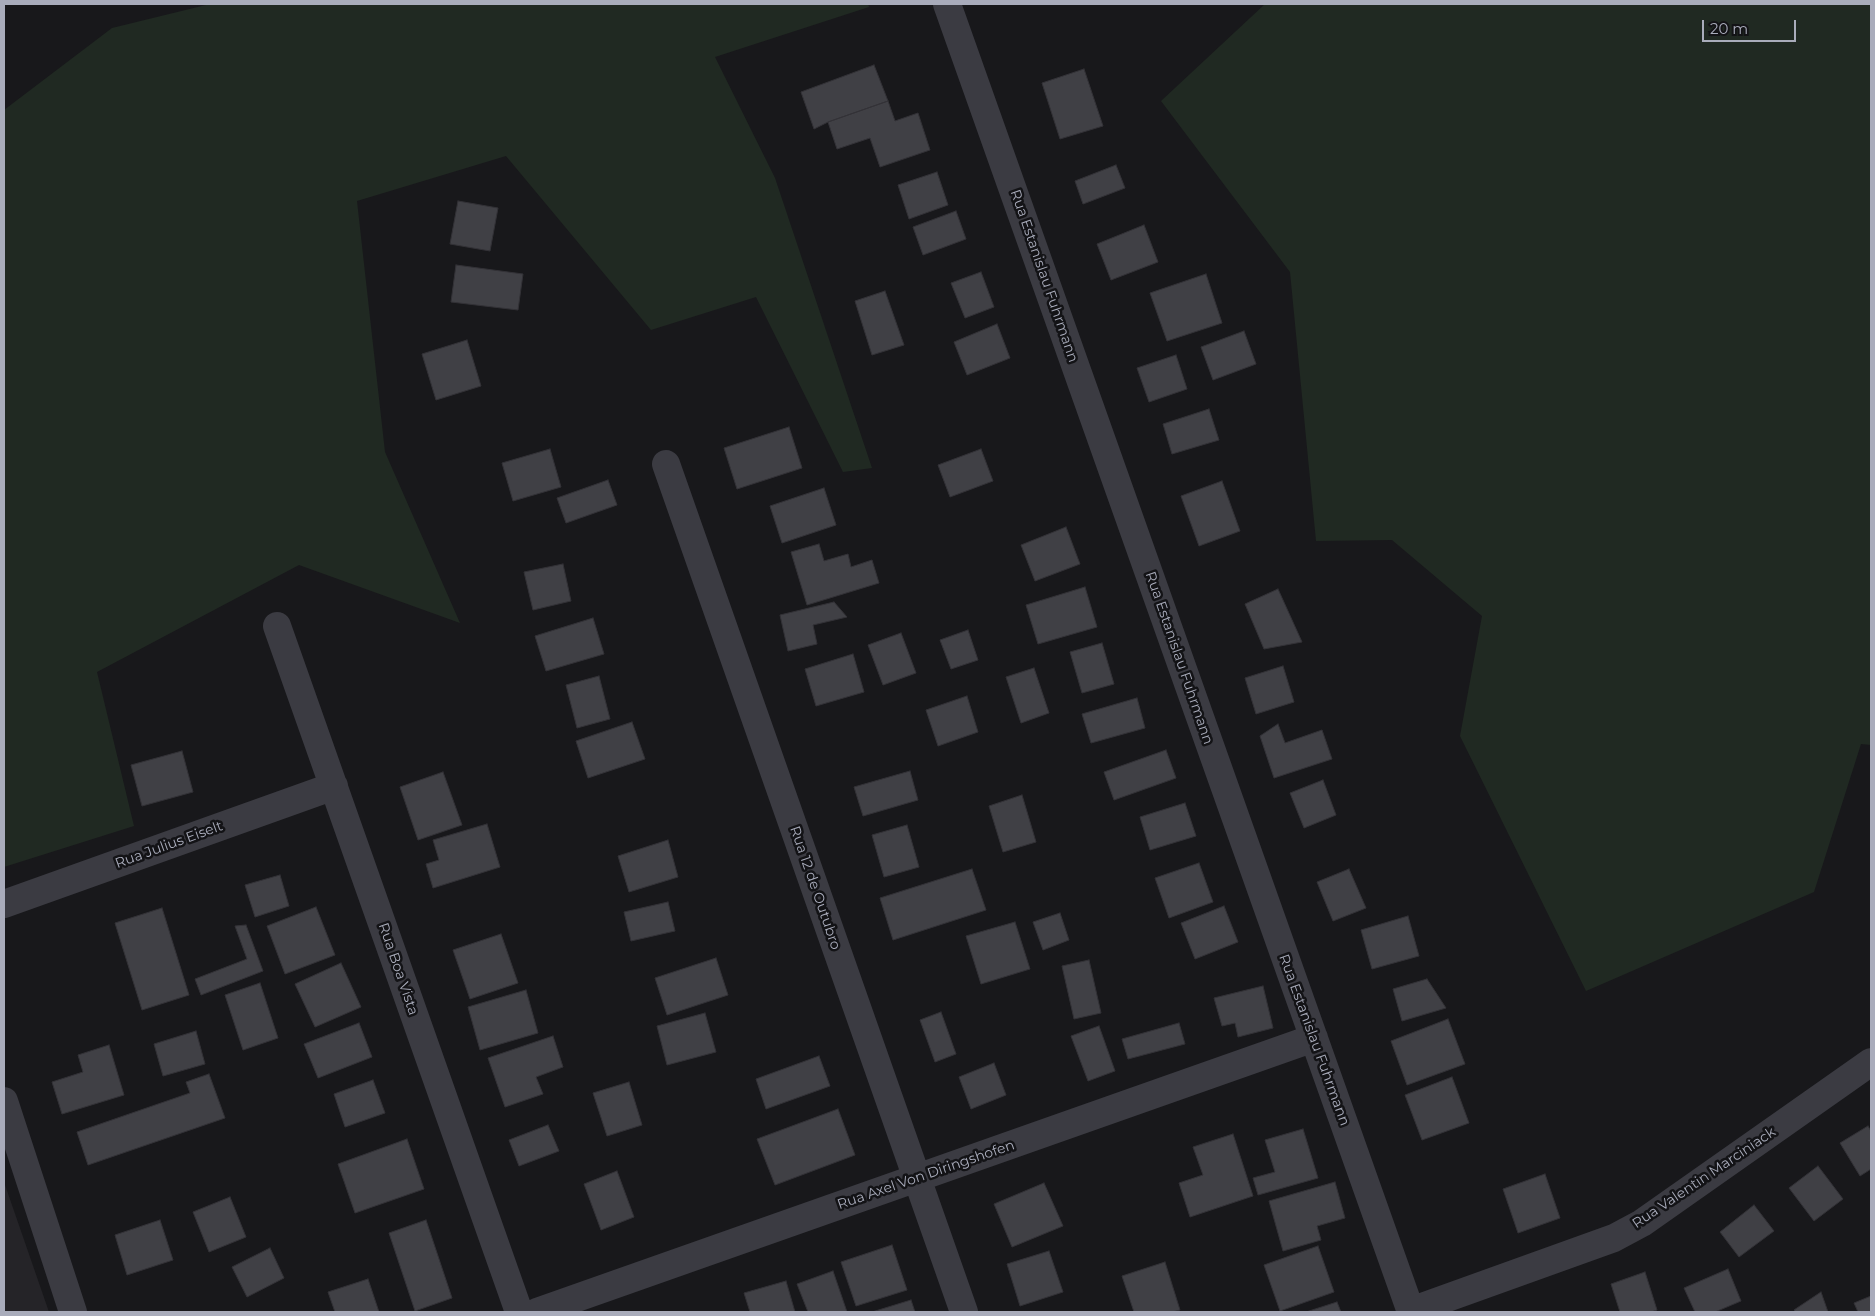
<!DOCTYPE html>
<html>
<head>
<meta charset="utf-8">
<style>
	body { margin:0 }
	#map { position:relative; width:1875px; height:1316px; overflow:hidden; background:#18181b; font-family:Montserrat,sans-serif }
	canvas { display:block }
	.frame { position:absolute; inset:0; border:5px solid #a9acbb; pointer-events:none }
	.scale { position:absolute; left:1702px; top:20px; width:94px; height:22px; box-sizing:border-box; border:2px solid #a9acbb; border-top:0; padding-left:6px; font-size:15px; line-height:18px; white-space:nowrap; color:#a9acbb; -webkit-text-stroke:4px #131316; paint-order:stroke }
</style>
</head>
<body>
<div id="map">
<canvas width="1875" height="1316"></canvas>
<div class="frame"></div>
<div class="scale">20 m</div>
</div>
<script>
const context = document.querySelector('canvas').getContext('2d');
context.lineJoin = 'round';
function paint(path, color) {
  context.fillStyle = color;
  context.fill(path, 'evenodd');
}
function shape(rows) {
  const path = new Path2D();
  for (const r of rows) {
    path.moveTo(r[0], r[1]);
    for (let i = 2; i < r.length; i += 2) path.lineTo(r[i], r[i + 1]);
  }
  return path;
}
function strokePath(path, color, width, dash) {
  context.strokeStyle = color;
  context.lineWidth = width;
  context.lineCap = dash ? 'butt' : 'round';
  context.setLineDash(dash || []);
  context.stroke(path);
}
function label(font, color, halo, rows, align = 'center') {
  context.font = font + ' Montserrat,sans-serif';
  context.lineWidth = 5;
  context.setLineDash([]);
  context.textBaseline = 'middle';
  context.strokeStyle = halo;
  context.fillStyle = color;
  for (const [text, x, y, turn = 0] of rows) {
    context.save();
    context.translate(x, y);
    context.rotate((+turn || 0) * Math.PI / 180);
    context.textAlign = isNaN(turn) ? turn : align;
    if (halo) context.strokeText(text, 0, 0);
    context.fillText(text, 0, 0);
    context.restore();
  }
}
const built = shape([
	[4,1182,49,1312,4,1312]
]);
const green = shape([
	[210,4,868,4,869,7,715,57,775,178,872,468,843,472,756,297,651,330,506,156,357,201,385,452,460,623,299,565,97,672,134,826,4,867,4,110,112,28],
	[1265,4,1871,4,1871,745,1861,744,1814,892,1586,991,1460,736,1482,616,1392,540,1316,541,1290,272,1161,101]
]);
const building = shape([
	[874,65,888,101,828,122,814,129,801,92,874,65],
	[1084,69,1103,126,1060,139,1042,83,1084,69],
	[888,101,895,121,918,113,930,150,880,167,870,138,837,149,828,122,888,101],
	[1116,165,1125,188,1083,204,1075,181,1116,165],
	[937,172,948,205,909,219,898,185,937,172],
	[458,201,498,208,490,251,450,244,458,201],
	[956,211,966,239,923,255,913,227,956,211],
	[1144,225,1158,262,1111,280,1097,244,1144,225],
	[456,265,523,274,518,310,451,302,456,265],
	[981,272,994,307,965,318,951,283,981,272],
	[1206,274,1222,323,1167,341,1150,293,1206,274],
	[885,291,904,345,872,355,855,301,885,291],
	[997,324,1010,358,967,375,954,342,997,324],
	[1244,331,1256,364,1213,380,1201,347,1244,331],
	[467,340,481,386,436,400,422,354,467,340],
	[1176,355,1187,389,1149,402,1137,368,1176,355],
	[1209,409,1219,440,1172,454,1163,424,1209,409],
	[789,427,802,468,737,489,724,448,789,427],
	[550,449,561,487,513,501,502,463,550,449],
	[981,449,993,481,950,497,938,465,981,449],
	[608,480,617,505,566,523,557,498,608,480],
	[1222,481,1240,531,1199,546,1181,496,1222,481],
	[824,488,836,525,782,543,770,506,824,488],
	[1066,527,1080,564,1035,581,1021,545,1066,527],
	[819,544,824,561,848,554,851,567,872,560,879,583,807,605,791,552,819,544],
	[563,564,571,601,533,610,524,572,563,564],
	[1085,587,1097,627,1038,644,1026,605,1085,587],
	[1278,589,1302,642,1264,649,1245,604,1278,589],
	[834,602,847,617,813,625,817,644,788,651,780,615,834,602],
	[593,618,604,654,546,671,535,636,593,618],
	[968,630,978,660,951,669,940,640,968,630],
	[901,633,916,673,883,685,868,645,901,633],
	[1102,643,1114,684,1082,693,1070,652,1102,643],
	[853,654,864,692,816,706,805,669,853,654],
	[1283,666,1294,702,1256,714,1245,678,1283,666],
	[1034,668,1049,713,1021,723,1006,677,1034,668],
	[599,676,610,719,577,728,566,685,599,676],
	[967,696,978,732,938,746,926,710,967,696],
	[1137,698,1145,728,1091,743,1082,714,1137,698],
	[632,722,645,759,588,778,576,741,632,722],
	[1278,724,1285,743,1322,730,1332,759,1274,778,1260,736,1278,724],
	[1166,750,1176,778,1114,800,1104,772,1166,750],
	[182,751,193,792,142,806,131,765,182,751],
	[910,771,918,800,863,816,854,787,910,771],
	[443,772,462,825,418,840,400,787,443,772],
	[1323,780,1336,815,1304,828,1290,793,1323,780],
	[1022,795,1036,842,1003,852,989,806,1022,795],
	[1185,803,1196,836,1150,850,1140,817,1185,803],
	[487,824,500,867,433,888,426,864,439,860,433,840,487,824],
	[907,825,919,867,884,877,872,835,907,825],
	[668,840,678,877,629,892,618,856,668,840],
	[1199,863,1213,902,1169,918,1155,878,1199,863],
	[972,869,986,910,893,940,880,898,972,869],
	[1349,869,1366,908,1333,921,1317,882,1349,869],
	[280,875,289,906,255,917,245,885,280,875],
	[668,902,675,931,631,941,624,912,668,902],
	[1224,906,1238,942,1195,959,1181,923,1224,906],
	[316,907,335,955,285,974,267,926,316,907],
	[162,908,189,995,142,1010,115,923,162,908],
	[1060,913,1069,940,1043,950,1033,922,1060,913],
	[1408,916,1419,956,1372,969,1361,930,1408,916],
	[1015,922,1030,969,981,984,966,936,1015,922],
	[246,925,263,971,201,995,195,979,247,959,235,926,246,925],
	[501,934,518,983,470,999,453,950,501,934],
	[716,958,728,995,667,1015,655,978,716,958],
	[1089,960,1101,1013,1074,1019,1062,966,1089,960],
	[341,963,361,1007,315,1027,295,984,341,963],
	[1427,979,1446,1008,1402,1021,1393,989,1427,979],
	[260,983,278,1038,243,1050,225,995,260,983],
	[1263,986,1273,1028,1238,1037,1235,1023,1222,1026,1214,998,1263,986],
	[526,990,538,1033,480,1050,468,1007,526,990],
	[941,1012,956,1054,935,1062,920,1020,941,1012],
	[705,1013,716,1052,667,1065,657,1026,705,1013],
	[1448,1019,1465,1064,1407,1085,1391,1041,1448,1019],
	[359,1023,372,1057,318,1078,304,1044,359,1023],
	[1179,1023,1185,1044,1128,1059,1122,1039,1179,1023],
	[1099,1026,1115,1071,1088,1081,1071,1036,1099,1026],
	[196,1031,205,1064,163,1076,154,1044,196,1031],
	[553,1036,563,1067,536,1077,543,1094,505,1107,488,1058,553,1036],
	[109,1045,124,1095,62,1114,52,1082,83,1072,78,1055,109,1045],
	[819,1056,830,1086,766,1109,756,1079,819,1056],
	[994,1063,1006,1095,971,1109,959,1077,994,1063],
	[209,1074,225,1118,88,1165,77,1132,190,1093,186,1082,209,1074],
	[1452,1077,1469,1123,1422,1140,1405,1095,1452,1077],
	[373,1080,385,1113,345,1127,334,1094,373,1080],
	[629,1082,642,1125,607,1136,593,1093,629,1082],
	[838,1109,855,1155,775,1185,757,1139,838,1109],
	[548,1125,559,1151,519,1166,509,1140,548,1125],
	[1868,1126,1871,1131,1871,1169,1860,1176,1840,1143,1868,1126],
	[1303,1129,1318,1178,1258,1195,1253,1178,1275,1172,1265,1140,1303,1129],
	[1233,1134,1253,1196,1190,1217,1179,1183,1203,1175,1193,1147,1233,1134],
	[407,1139,424,1189,355,1213,338,1164,407,1139],
	[1818,1166,1843,1199,1814,1221,1789,1188,1818,1166],
	[617,1171,634,1217,601,1230,584,1184,617,1171],
	[1545,1174,1560,1218,1518,1233,1503,1189,1545,1174],
	[1335,1182,1345,1218,1317,1226,1321,1240,1283,1251,1269,1201,1335,1182],
	[1044,1183,1063,1226,1012,1247,994,1204,1044,1183],
	[230,1197,246,1237,209,1252,193,1212,230,1197],
	[1754,1205,1774,1231,1739,1257,1720,1232,1754,1205],
	[160,1220,173,1260,127,1275,115,1235,160,1220],
	[426,1220,452,1298,415,1311,389,1233,426,1220],
	[892,1245,907,1290,856,1306,841,1262,892,1245],
	[1318,1246,1334,1292,1280,1311,1264,1265,1318,1246],
	[270,1248,284,1278,247,1297,232,1267,270,1248],
	[1049,1251,1063,1292,1020,1306,1007,1264,1049,1251],
	[1165,1262,1180,1310,1172,1312,1134,1312,1122,1276,1165,1262],
	[1728,1269,1741,1301,1715,1312,1695,1312,1684,1288,1728,1269],
	[833,1271,847,1312,808,1312,797,1284,833,1271],
	[1645,1272,1657,1310,1651,1312,1620,1312,1611,1284,1645,1272],
	[368,1279,379,1312,335,1312,328,1292,368,1279],
	[786,1281,795,1312,750,1312,744,1293,786,1281],
	[1821,1292,1828,1312,1796,1312,1794,1310,1821,1292],
	[1871,1296,1871,1312,1858,1312,1854,1303,1871,1296],
	[911,1300,915,1312,872,1312,911,1300],
	[1337,1302,1341,1312,1306,1312,1337,1302]
]);
const minor = shape([
	[947,4,1411,1312],
	[666,464,964,1312],
	[277,626,519,1312],
	[4,904,334,786],
	[4,1101,73,1312],
	[1411,1311,1614,1238,1642,1223,1871,1062],
	[537,1312,1314,1038]
]);
const streetNames = [
	["Rua Estanislau Fuhrmann",1044,276,71],
	["Rua Estanislau Fuhrmann",1179,658,71],
	["Rua Julius Eiselt",169,845,-20],
	["Rua 12 de Outubro",815,888,71],
	["Rua Boa Vista",398,969,71],
	["Rua Estanislau Fuhrmann",1314,1040,70],
	["Rua Axel Von Diringshofen",926,1175,-19],
	["Rua Valentin Marciniack",1704,1178,-34]
];
paint(built, '#252428');
paint(green, '#202922');
paint(building, '#404045');
strokePath(building, '#333237', 1);
strokePath(minor, '#3b3b42', 28);
label('14px', '#a9acbb', '#131316', streetNames);
</script>
</body>
</html>
